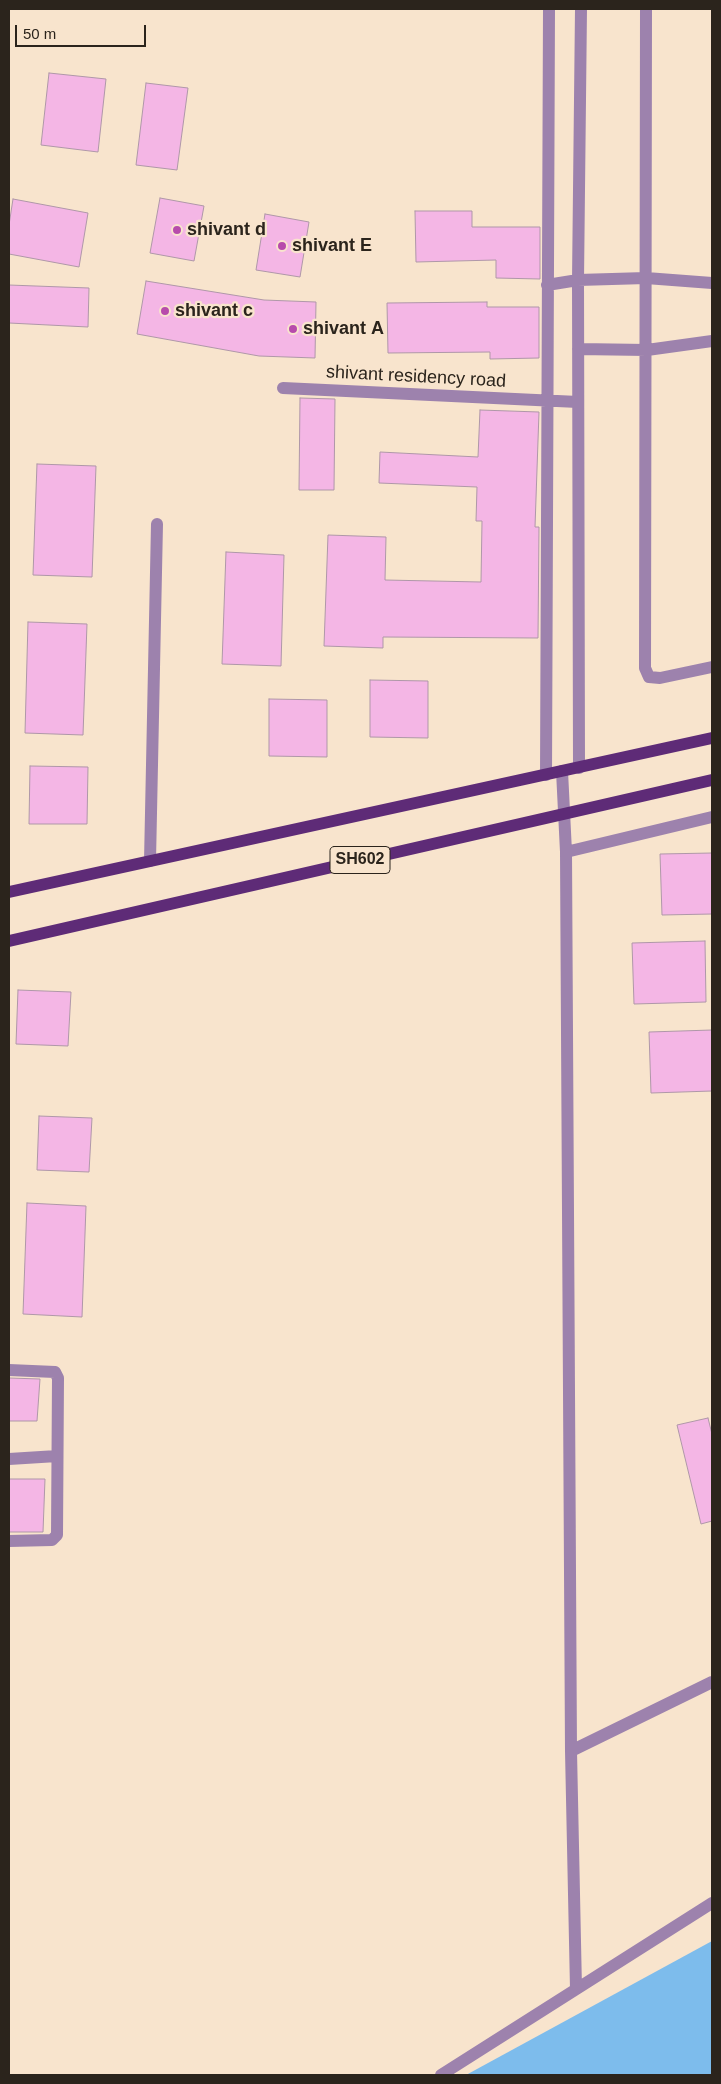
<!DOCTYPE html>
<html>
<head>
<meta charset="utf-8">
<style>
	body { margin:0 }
	#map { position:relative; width:721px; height:2084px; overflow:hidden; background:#f8e4cd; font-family:Helvetica,sans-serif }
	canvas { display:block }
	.frame { position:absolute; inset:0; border:10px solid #2b241c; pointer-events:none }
	.scale { position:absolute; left:15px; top:25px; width:131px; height:22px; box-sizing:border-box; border:2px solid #2b241c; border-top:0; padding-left:6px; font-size:15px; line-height:18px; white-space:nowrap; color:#2b241c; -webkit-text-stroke:4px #f8e4cd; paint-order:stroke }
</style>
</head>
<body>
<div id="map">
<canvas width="721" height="2084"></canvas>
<div class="frame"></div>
<div class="scale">50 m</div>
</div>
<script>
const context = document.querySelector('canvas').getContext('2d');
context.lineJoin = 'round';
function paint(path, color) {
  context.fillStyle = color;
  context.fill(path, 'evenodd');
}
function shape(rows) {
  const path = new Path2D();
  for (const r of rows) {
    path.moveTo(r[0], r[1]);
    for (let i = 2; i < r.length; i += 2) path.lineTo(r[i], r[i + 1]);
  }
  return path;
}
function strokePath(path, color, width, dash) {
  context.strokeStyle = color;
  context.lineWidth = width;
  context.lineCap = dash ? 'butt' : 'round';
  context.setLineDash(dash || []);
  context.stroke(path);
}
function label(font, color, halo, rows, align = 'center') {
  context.font = font + ' Helvetica,sans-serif';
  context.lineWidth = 4.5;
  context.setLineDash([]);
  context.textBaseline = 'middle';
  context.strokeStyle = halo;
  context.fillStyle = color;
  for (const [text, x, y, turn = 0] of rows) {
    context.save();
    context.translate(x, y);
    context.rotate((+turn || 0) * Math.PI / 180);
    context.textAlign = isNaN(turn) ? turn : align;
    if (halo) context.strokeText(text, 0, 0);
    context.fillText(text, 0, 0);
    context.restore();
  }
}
const water = shape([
	[712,1941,712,2075,466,2075]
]);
const building = shape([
	[49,73,106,79,98,152,41,145,49,73],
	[146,83,188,88,177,170,136,165,146,83],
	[160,198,204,206,194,261,150,253,160,198],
	[13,199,88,213,79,267,9,254,9,225,13,199],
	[415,211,472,211,472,227,540,227,540,279,496,278,496,260,416,262,415,211],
	[265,214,309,222,300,277,256,270,265,214],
	[146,281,264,300,316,302,315,358,259,356,137,334,146,281],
	[9,285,89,288,88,327,9,323,9,285],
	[487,302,487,307,539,307,539,358,490,359,490,352,388,353,387,303,487,302],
	[300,398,335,399,334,490,299,490,300,398],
	[480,410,539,412,535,527,539,527,538,638,383,637,383,648,324,646,328,535,386,537,385,580,481,582,482,521,476,521,477,487,379,483,380,452,478,457,480,410],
	[37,464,96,466,92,577,33,575,37,464],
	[226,552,284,555,281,666,222,664,226,552],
	[28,622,87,624,83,735,25,733,28,622],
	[370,680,428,681,428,738,370,737,370,680],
	[269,699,327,700,327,757,269,756,269,699],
	[30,766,88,767,87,824,29,824,30,766],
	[712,853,712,914,662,915,660,854,712,853],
	[705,941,706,1002,634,1004,632,943,705,941],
	[18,990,71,992,68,1046,16,1044,18,990],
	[712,1030,712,1091,651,1093,649,1032,712,1030],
	[39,1116,92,1118,89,1172,37,1170,39,1116],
	[27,1203,86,1206,82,1317,23,1314,27,1203],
	[9,1378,40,1379,37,1421,9,1421,9,1378],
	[708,1418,712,1434,712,1521,701,1524,677,1425,708,1418],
	[9,1479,45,1479,43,1532,9,1532,9,1479]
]);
const minor = shape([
	[646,9,645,668,649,677,660,678,712,667],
	[547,285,578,280,646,278,712,283],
	[578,349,647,350,712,341],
	[283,388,578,402],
	[579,768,578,280,581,9],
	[562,771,566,852,571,1751,576,1989],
	[546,775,549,9],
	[566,852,712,817],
	[150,861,157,524],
	[9,1370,55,1372,58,1378,57,1535,52,1540,9,1541],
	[9,1459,57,1456],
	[571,1751,712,1682],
	[441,2075,712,1903]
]);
const major = shape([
	[9,892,712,738],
	[9,941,712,780]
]);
const markers = [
	[177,230,5,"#b74bab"],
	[282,246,5,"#b74bab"],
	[165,311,5,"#b74bab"],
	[293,329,5,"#b74bab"]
];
const shields = [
	[360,860,60]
];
const shieldNames = [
	["SH602",360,860]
];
const poiNames = [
	["shivant d",187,230],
	["shivant E",292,246],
	["shivant c",175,311],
	["shivant A",303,329]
];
const streetNames = [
	["shivant residency road",416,377,3]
];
paint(water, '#7dbcec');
paint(building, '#f4b6e5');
strokePath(building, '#af97a8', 1);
strokePath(minor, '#9d82ad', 12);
strokePath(major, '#5e2b77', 12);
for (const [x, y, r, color] of markers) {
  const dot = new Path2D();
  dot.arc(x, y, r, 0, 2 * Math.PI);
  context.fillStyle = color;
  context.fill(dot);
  strokePath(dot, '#f8e4cd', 2);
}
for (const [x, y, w] of shields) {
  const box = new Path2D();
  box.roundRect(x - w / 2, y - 13.5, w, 27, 4);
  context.fillStyle = '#f8e4cd';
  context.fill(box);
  strokePath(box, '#2b241c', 1);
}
label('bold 16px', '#2b241c', null, shieldNames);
label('bold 18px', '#2b241c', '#f8e4cd', poiNames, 'left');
label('18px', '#2b241c', '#f8e4cd', streetNames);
</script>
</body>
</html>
